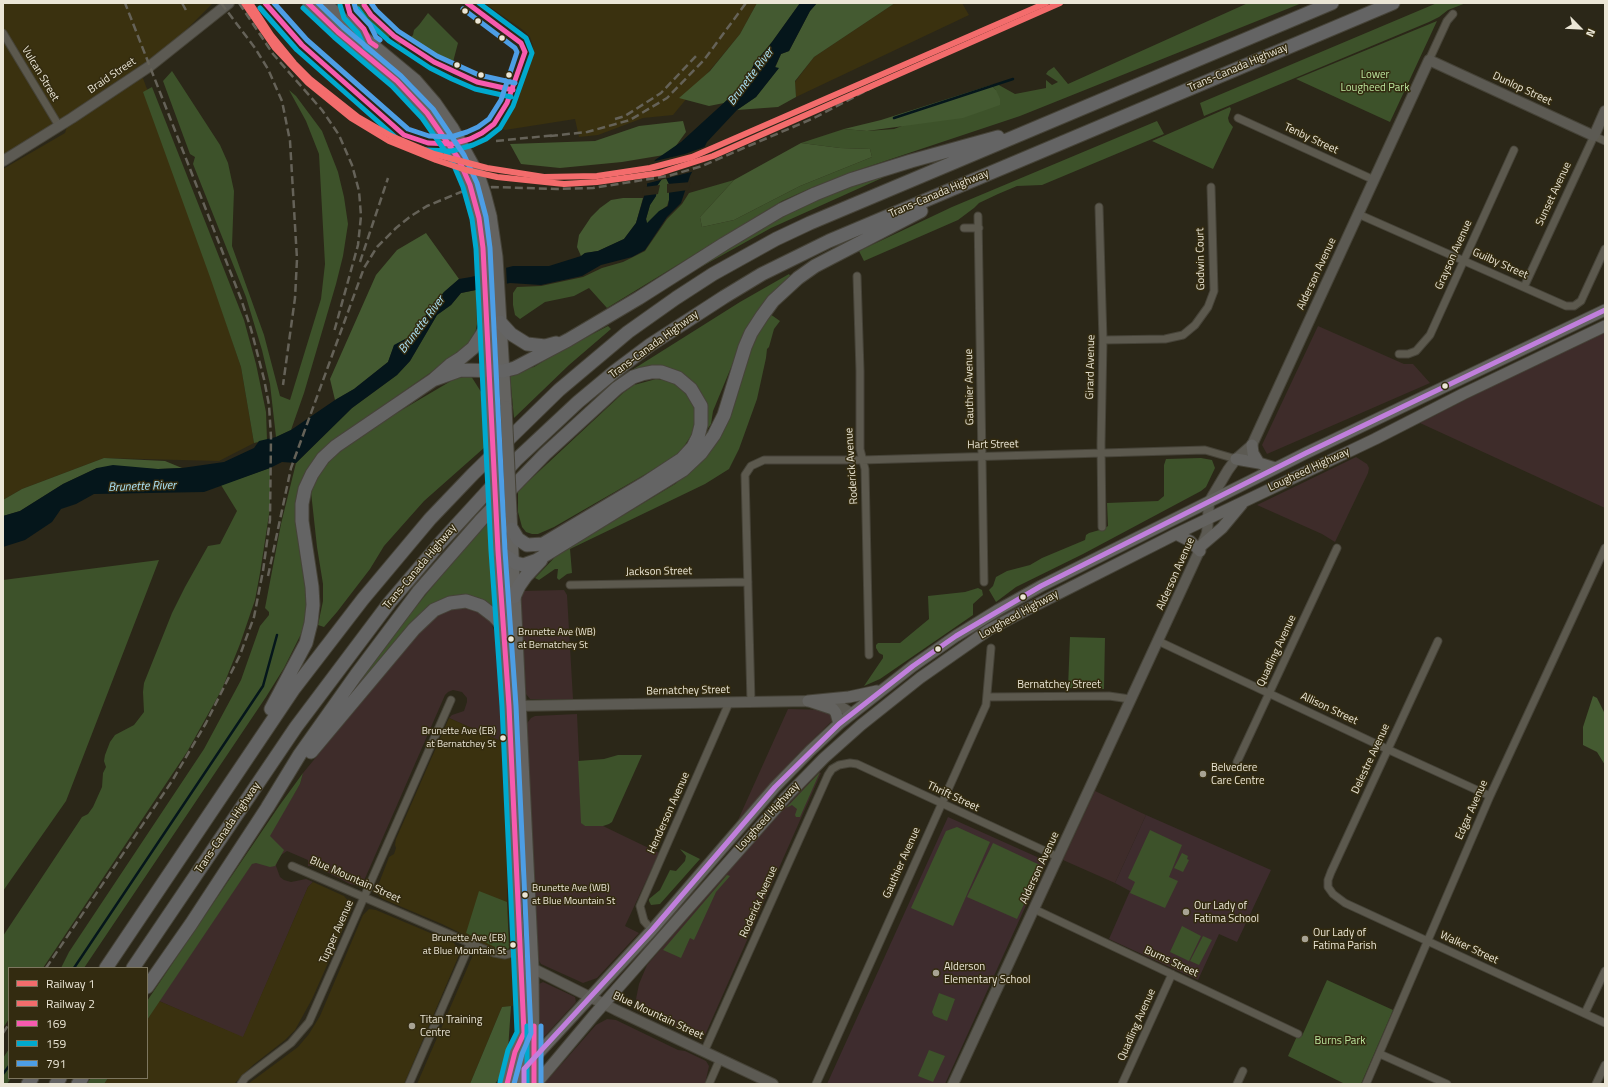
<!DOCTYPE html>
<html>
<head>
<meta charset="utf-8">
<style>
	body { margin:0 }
	#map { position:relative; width:1608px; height:1087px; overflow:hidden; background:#2b2718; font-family:"Titillium Web",sans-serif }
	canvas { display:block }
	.frame { position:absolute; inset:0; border:4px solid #ebe6d6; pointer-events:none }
	.legend { position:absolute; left:8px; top:967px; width:140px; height:112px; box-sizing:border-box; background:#332b10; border:1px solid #7d765f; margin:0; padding:5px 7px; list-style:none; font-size:12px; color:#ebe6d6 }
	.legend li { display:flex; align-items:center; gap:8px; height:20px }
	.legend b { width:20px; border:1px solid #7d765f }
	.north { position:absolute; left:1560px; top:8px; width:40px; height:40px; -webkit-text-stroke:3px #332b10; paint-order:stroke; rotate:114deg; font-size:11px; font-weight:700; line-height:16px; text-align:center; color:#ebe6d6 }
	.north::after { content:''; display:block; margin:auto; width:14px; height:18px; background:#ebe6d6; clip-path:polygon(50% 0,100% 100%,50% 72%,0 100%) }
</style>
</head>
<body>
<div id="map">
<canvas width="1608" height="1087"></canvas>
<div class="frame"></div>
<ul class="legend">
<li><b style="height:5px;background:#f36c6c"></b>Railway 1</li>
<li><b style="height:5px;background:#f36c6c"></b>Railway 2</li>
<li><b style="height:5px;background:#f75aaf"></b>169</li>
<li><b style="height:5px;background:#00a9ce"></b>159</li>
<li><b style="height:5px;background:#4d9ee5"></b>791</li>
</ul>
<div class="north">N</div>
</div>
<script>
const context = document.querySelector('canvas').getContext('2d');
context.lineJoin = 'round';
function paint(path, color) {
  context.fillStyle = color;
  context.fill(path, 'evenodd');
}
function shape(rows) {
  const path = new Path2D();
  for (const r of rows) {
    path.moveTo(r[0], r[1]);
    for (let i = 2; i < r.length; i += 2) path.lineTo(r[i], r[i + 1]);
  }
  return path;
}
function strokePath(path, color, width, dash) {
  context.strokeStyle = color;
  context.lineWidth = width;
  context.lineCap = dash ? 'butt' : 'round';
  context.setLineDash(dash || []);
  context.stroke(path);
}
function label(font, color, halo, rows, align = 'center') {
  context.font = font + ' "Titillium Web",sans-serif';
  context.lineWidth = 3;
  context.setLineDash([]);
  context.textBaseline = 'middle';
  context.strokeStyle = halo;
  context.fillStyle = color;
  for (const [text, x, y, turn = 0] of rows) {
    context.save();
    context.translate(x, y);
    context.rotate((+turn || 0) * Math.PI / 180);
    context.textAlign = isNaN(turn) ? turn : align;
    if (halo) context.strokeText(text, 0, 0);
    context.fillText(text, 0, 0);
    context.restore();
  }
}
const commercial = shape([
	[1318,326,1404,364,1413,364,1430,383,1267,454,1262,445],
	[1605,332,1605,508,1420,423,1520,372],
	[1356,457,1367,464,1369,468,1368,473,1335,542,1322,534,1257,505],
	[564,590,567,595,573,699,530,699,526,694,524,689,519,604,522,591],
	[457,607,470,608,481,613,490,621,498,639,503,678,505,743,449,718,452,715,464,711,467,702,467,698,462,692,453,690,448,692,445,695,363,883,355,885,350,884,321,869,313,866,308,866,308,860,287,851,281,855,277,861,276,866,280,877,284,880,291,882,306,879,313,882,308,887,243,1038,159,1001,252,863,300,784,303,773,420,632,440,613],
	[788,709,830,710,834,719,798,754,738,820],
	[577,714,582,823,585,826,603,826,659,853,625,926,639,933,597,978,583,983,541,964,537,957,525,726,531,718,535,716],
	[819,772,821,773,705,1035,698,1038,644,1012,640,1008,636,999,639,984,647,965,768,825],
	[1095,791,1146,815,1115,883,1063,860],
	[543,982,575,997,576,1002,542,1039,538,1037,538,987,539,984],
	[607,1019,616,1020,678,1050,685,1051,706,1061,709,1066,705,1084,544,1084,596,1025]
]);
const built = shape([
	[3,3,213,3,180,36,139,68,157,115,241,367,254,443,219,461,104,458,22,489,3,500,3,169,65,133,71,114,3,155],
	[484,3,757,3,740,34,673,115,643,118,598,135,579,137,575,119,505,130,500,127,533,55,533,46,530,37,523,30],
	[895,3,962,3,969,15,796,97,795,82,814,57],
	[449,718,505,743,504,758,508,833,507,902,509,948,508,950,495,950,442,924,383,899,379,896,376,891,389,857,394,854,396,848,395,845,396,839],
	[313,882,344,896,350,903,351,911,312,999,295,1030,285,1040,253,1065,234,1084,104,1084,108,1078,147,1078,147,1020,159,1001,243,1037,308,887],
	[369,909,376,910,454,943,459,950,459,955,404,1084,248,1084,298,1047,309,1034,320,1016,363,915],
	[480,952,500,957,512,958,513,1006,502,1007,470,1084,417,1084,473,955]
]);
const education = shape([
	[1146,815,1271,870,1237,942,1219,934,1198,980,1109,939,1130,891,1115,883],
	[948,817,1046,861,945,1084,827,1084]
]);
const green = shape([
	[353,3,360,3,366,13,401,43,400,45,390,36,386,40,369,26,355,13],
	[1248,3,1302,3,1020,116,852,172,811,188,782,201,607,308,589,288,574,296,545,302,520,319,515,315,513,305,513,293,517,287,541,286,583,277,602,268,623,262,645,251,667,219,682,204,689,193,734,180,700,217,702,227,734,220,800,186,872,157,870,149,840,148,801,143,844,129,867,131,894,129,996,90,991,85,997,84,1015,94,1046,88,1046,80,1052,85,1058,82,1046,74,1048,71,1054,67,1068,84],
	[1437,3,1466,3,1448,10,1439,17,1429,22,1204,116,1200,103],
	[428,13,458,43,453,62,424,51,408,40,413,35,414,30,419,25],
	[1437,21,1390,122,1296,79],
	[172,71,220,145,228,163,234,191,232,246,264,335,280,396,290,400,321,299,325,264,319,154,306,121,289,90,296,96,322,131,338,172,344,197,348,224,343,256,336,284,304,393,291,430,276,437,270,384,262,350,246,297,193,164,195,157,190,154,163,81],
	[152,87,244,320,256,364,266,412,267,440,254,443,241,367,210,277,143,92],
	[1230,107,1231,109,1228,118,1229,122,1233,127,1213,169,1152,141],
	[1157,121,1164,134,1042,185,1017,186,998,194,979,203,974,208,958,220,864,261,859,251,952,207],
	[882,176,882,178,771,228,699,268,697,266,772,220,831,192],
	[662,178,666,178,669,184,669,200,667,206,664,208,647,224,646,219,650,205,656,196,657,186],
	[789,274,791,277,742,341,713,411,711,424,706,431,705,402,701,392,689,379,683,375,656,367,632,370,740,302],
	[476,290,477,324,475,334,471,340,463,348,430,373,344,433,316,458,311,464,307,471,308,616,301,634,284,668,266,697,84,968,61,968,69,952,204,749,241,680,260,626,269,615,269,612,265,608,281,524,296,463,352,408,397,375,410,361,437,315,451,305,461,293],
	[770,314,780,321,774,329,769,347,767,349,766,358,757,399,739,449,729,469,705,484,570,549,572,573,567,574,559,580,557,578,558,569,555,569,539,580,535,578,557,555,675,484,704,459,709,453,754,340],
	[608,326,611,329,569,365,514,418,510,376,514,374,515,371,534,367,558,352],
	[471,376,483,395,486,426,485,447,424,501,384,546,370,569,337,612,324,627,318,625,323,601,323,584,317,547,311,492,316,477,333,456,361,434,456,378],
	[656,379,665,380,674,383,687,393,694,406,696,412,696,423,692,434,683,448,676,455,651,471,554,527,538,534,532,534,526,532,522,527,518,512,518,491,623,393,634,385],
	[1201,458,1212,460,1215,468,1206,487,1201,491,1083,554,1016,587,996,602,989,590,993,586,996,577,1007,571,1030,565,1042,558,1085,540,1086,535,1089,533,1103,529,1108,526,1107,503,1158,501,1164,496,1164,465,1166,459],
	[270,468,270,508,260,573,255,600,240,644,222,689,187,752,43,968,9,968,9,1019,3,1028,3,936,82,817,88,814,93,807,102,787,103,773,106,767,104,761,105,755,110,742,115,735,134,725,144,712,143,692,144,683,172,613,185,587,208,546,220,544,237,511,221,485],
	[491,519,493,607,479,598,473,597,453,597,362,680,361,679,414,609,459,554],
	[159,560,66,801,3,891,3,580],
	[978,588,982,590,983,595,973,604,973,615,880,679,864,686,883,658,883,655,879,653,876,648,876,645,878,643,900,643,929,619,928,596,965,592],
	[1070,637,1105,638,1104,689,1068,688],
	[618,755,642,755,612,822,609,824,603,826,585,826,581,823,578,761,604,759],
	[820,772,800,817,796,817,795,815,797,809,792,805,786,808],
	[303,773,300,784,270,836,284,850,275,866,270,867,256,863,252,864,147,1020,147,1001,279,806],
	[957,827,990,842,953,926,911,908,946,831],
	[1150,830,1182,845,1169,877,1178,881,1165,908,1130,893,1135,882,1128,878],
	[993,843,1042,866,1017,919,967,897],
	[680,849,700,859,660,904,651,905,649,901,649,899,660,890,670,870,676,871,685,861,686,856],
	[1182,853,1188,856,1187,859,1189,860,1183,872,1174,868],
	[727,875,730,876,716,892,694,940,690,938,681,958,663,950],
	[479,891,507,902,509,947,508,950,495,950,495,947,466,933],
	[1182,926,1201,936,1189,961,1170,952],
	[1203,936,1212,940,1199,965,1190,961],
	[1327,980,1393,1010,1361,1084,1345,1084,1288,1056,1298,1034,1302,1036],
	[939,993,955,999,947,1021,934,1016,932,1012],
	[9,1049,9,1078,11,1078,7,1084,3,1084,3,1058],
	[929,1050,945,1056,933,1082,918,1076],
	[91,1078,108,1078,104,1084,86,1084]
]);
const forest = shape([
	[757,3,800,3,772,42,754,64,747,80,724,103,709,106,679,98,710,71,740,34],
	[817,3,895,3,814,57,795,81,796,97,778,107,737,110,756,97,778,69,775,68,781,54,789,51,810,11],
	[991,85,996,90,1000,99,1000,105,963,118,867,131,844,129,881,120],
	[683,121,686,132,670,154,622,162,560,168,521,164,510,144,595,141,639,126],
	[801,143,840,148,870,149,872,157,800,186,734,220,702,227,700,217,734,180],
	[623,198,643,198,636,223,624,239,598,251,585,253,581,256,577,247,579,235,591,217,600,208,611,200],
	[426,233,459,279,444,292,409,337,394,346,388,362,354,389,335,400,330,379,376,275,397,250],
	[104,458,165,461,182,468,158,469,97,468,63,484,20,511,3,516,3,500,22,489],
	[1593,696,1597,698,1605,714,1605,765,1597,752,1583,745,1583,727],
	[511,1006,508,1050,503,1072,495,1084,470,1084,502,1007]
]);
const water = shape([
	[800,3,817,3,810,11,789,51,781,54,775,67,779,68,756,97,737,110,707,142,690,176,681,203,667,217,645,250,632,257,601,265,582,276,541,285,510,283,461,293,451,305,437,315,410,361,397,375,352,408,296,463,282,462,270,468,204,492,94,494,76,504,61,509,52,522,25,540,3,547,3,516,20,511,63,484,97,468,113,465,158,469,182,468,224,462,254,448,259,441,276,437,291,430,335,400,354,389,388,362,394,345,409,337,444,292,459,279,471,277,513,266,549,266,581,256,585,253,598,251,624,239,636,223,647,186,647,176,655,160,681,142,739,89,747,80,754,64,772,42],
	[666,178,669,184,669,200,668,206,659,211,647,223,646,219,650,205,656,196,657,186,662,179]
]);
const pier = shape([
	[707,146,695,171,645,184,645,175,651,162,685,154],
	[691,182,688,190,667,193,667,184],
	[660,185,658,194,642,196,644,187],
	[506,266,507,286,476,292,476,274]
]);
const stream = shape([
	[894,118,1013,79],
	[74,968,263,686,277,635],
	[3,1074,9,1066]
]);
const street = shape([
	[3,33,59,126],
	[1429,60,1447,21,1453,14],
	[1238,118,1374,180],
	[1099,207,1103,340,1101,444,1102,527],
	[1358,214,1566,306,1574,306,1581,301,1605,249],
	[978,216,984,582],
	[964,228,979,228],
	[857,276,860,371,860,449,865,469,869,655],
	[1524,287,1594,136,1605,141],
	[1103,340,1165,339,1183,335,1195,325,1208,307,1214,291,1211,187],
	[1399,354,1408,354,1416,351,1430,335,1514,150],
	[570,585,748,582],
	[1158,641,1387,749,1490,796],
	[1438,641,1331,872,1328,880,1328,887,1333,894,1345,903,1605,1023],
	[987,697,1109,696,1130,699],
	[751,702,745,475,751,466,764,460,862,460,1205,450,1236,459],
	[1237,762,1337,548],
	[292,866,479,947,494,953,505,955,520,951],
	[1034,909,1298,1034],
	[652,930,644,921,640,906,729,703],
	[1585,1013,1605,971],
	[704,1052,828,775,832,769,839,765,850,763,857,764,1058,857],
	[1380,1054,1447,1084],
	[241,1084,245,1078,291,1043,309,1022,451,700],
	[409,1084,470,944],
	[709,1084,720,1059],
	[816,1084,986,705,991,648],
	[1122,1084,1172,974],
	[1237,1084,1243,1071],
	[1366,1084,1490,796,1605,548],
	[1596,1084,1605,1065]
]);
const secondary = shape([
	[3,161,72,118,150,66,229,3],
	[514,706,808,701,837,704,852,714],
	[520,962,616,1010,773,1084],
	[953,1084,1202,545,1207,533,1209,502,1228,470,1236,459,1252,445,1429,60,1594,136,1605,111]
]);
const primary = shape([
	[308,3,338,32,397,81,418,102,440,130],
	[326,3,346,22,416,80,435,102,453,128],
	[491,216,497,257,506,407],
	[479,218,483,248,491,422],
	[1252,445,1253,453,1259,463],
	[1236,459,1259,463,1275,468],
	[511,513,533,968,534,1084],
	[497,528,509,706,515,828,516,897,524,1033,524,1073],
	[1176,534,1190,541,1200,551],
	[1202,545,1222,528,1242,504],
	[808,701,849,697,877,691],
	[809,701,833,709,836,713,839,724],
	[507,1084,515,1052,522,1037],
	[515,1084,524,1069,652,930,775,787,810,751,839,724,913,666,956,636,998,610,1041,586,1306,453,1605,310],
	[536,1084,594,1015,786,797,824,758,861,725,920,678,990,629,1032,607,1176,534,1375,439,1463,394,1605,326]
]);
const highway = shape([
	[500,322,511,334,527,344,545,346,556,343],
	[433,380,461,370,503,371,515,368,568,340,639,298,724,244,781,210,815,194,850,180,911,161,998,137],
	[498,551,516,563,523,565,537,560,683,470,701,453,714,435,724,415,745,347,751,333,762,316,773,301,798,278,815,266,921,211],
	[514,597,519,586,526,576,541,560],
	[271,709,306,643,311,623,313,605,312,587,302,521,302,504,305,489,312,474,323,458,336,446,433,380,450,365,461,358,473,348,486,328],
	[311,752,414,629,434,610,450,603,466,601,481,606,494,616,502,625],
	[106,968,293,690,363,599,430,519,473,474,559,390,628,332,676,298,713,274,776,239,810,223,1332,3],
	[133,968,296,727,390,602,441,542,516,460,578,402,614,372,650,345,724,297,762,274,829,241,1393,3],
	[147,987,191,924,267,808,300,754,356,675,419,591,481,520,545,454,617,388,633,377,642,374,652,372,661,372,678,378,691,389,701,406,701,425,698,437,693,447,682,459,647,482,543,544,527,545,518,539,512,529],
	[28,1084,32,1078],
	[56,1084,60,1078],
	[78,1084,82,1078]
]);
const rail = shape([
	[182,3,187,12],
	[221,3,255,48,268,69,282,101,290,141,297,259,296,279,295,298,283,385],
	[239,3,273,54,322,110,339,135,352,165,359,191,360,203,361,216,358,245,334,332],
	[615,119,625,116,661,93,696,56],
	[550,136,587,132,630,120,667,98,704,60,746,3],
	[496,141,556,135],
	[360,262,388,178],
	[268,576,291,468,364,268,377,247,396,228,411,216,427,206,461,192,492,187,557,189,593,188,668,176,702,166,814,118,898,74],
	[46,968,172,781,206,723,240,655,254,617,263,571,270,520,271,437,269,405,264,379,251,329,241,299,125,3],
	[3,1033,9,1024]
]);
const primaryBridge = shape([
	[453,128,479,175,485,193,491,216],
	[440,130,462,167,470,185,479,218],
	[506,407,511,513],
	[491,422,497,528]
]);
const bus1 = shape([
	[265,3,302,45,404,135,428,143,452,144,470,139,482,133,494,124,507,103,525,52,521,43,467,3],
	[308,3,338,32,397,81,427,113,458,158,470,185,479,218,483,248,498,551,509,706,524,1033,515,1052,507,1084],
	[347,3,350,14,364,29,370,42,376,46],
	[364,5,371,15,394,36,434,62,477,82,513,90],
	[534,1026,534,1084]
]);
const bus2 = shape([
	[340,5,344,18,358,33,365,47,372,52],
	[260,8,297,50,400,141,426,150,452,151,473,145,486,139,500,128,513,106,532,53,526,38,479,3],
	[303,8,334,37,392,86,422,118,452,161,463,187,472,219,476,249,491,551,502,706,517,1032,508,1050,500,1082],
	[358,9,366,20,389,41,430,68,452,79,475,89,511,97],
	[527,1026,527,1084]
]);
const bus3 = shape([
	[274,3,307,40,408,129,429,136,451,137,467,132,478,127,489,119,501,100,517,52,515,48,463,9],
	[318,3,343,27,401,76,433,109,464,155,477,183,486,217,490,248,505,551,516,706,531,1033,522,1054,514,1084],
	[354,3,356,10,370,25,376,37,380,40],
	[371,3,376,10,398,31,437,56,479,75,515,83],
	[541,1026,541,1084]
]);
const bus4 = shape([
	[524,1084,524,1069,652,930,775,787,839,724,913,666,956,636,1041,586,1306,453,1605,310]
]);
const rail1 = shape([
	[244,3,275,48,308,83,351,118,389,141,436,160,466,170,497,177,564,184,597,182,660,173,713,156,1060,3]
]);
const rail2 = shape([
	[250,3,271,35,294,63,310,79,358,117,391,136,434,154,487,168,544,177,597,176,650,168,692,157,1046,3]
]);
const markers = [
	[465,11,3.5,"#ebe6d6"],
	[478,21,3.5,"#ebe6d6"],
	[502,38,3.5,"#ebe6d6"],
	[457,65,3.5,"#ebe6d6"],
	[481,75,3.5,"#ebe6d6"],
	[509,75,3.5,"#ebe6d6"],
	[1445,386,3.5,"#ebe6d6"],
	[1023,597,3.5,"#ebe6d6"],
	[511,639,3.5,"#ebe6d6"],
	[938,649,3.5,"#ebe6d6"],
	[503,738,3.5,"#ebe6d6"],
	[1203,774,4,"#a8a394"],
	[525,895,3.5,"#ebe6d6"],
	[1186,912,4,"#a8a394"],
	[1305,939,4,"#a8a394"],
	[513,945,3.5,"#ebe6d6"],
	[936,973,4,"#a8a394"],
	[412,1026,4,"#a8a394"]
];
const busNames = [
	["Brunette Ave (WB)",518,633],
	["at Bernatchey St",518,646],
	["Brunette Ave (EB)",496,732,"right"],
	["at Bernatchey St",496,745,"right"],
	["Brunette Ave (WB)",532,889],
	["at Blue Mountain St",532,902],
	["Brunette Ave (EB)",506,939,"right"],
	["at Blue Mountain St",506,952,"right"]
];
const streetNames = [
	["Trans-Canada Highway",1238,68,-23],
	["Vulcan Street",40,74,59],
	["Braid Street",112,76,-34],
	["Dunlop Street",1522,89,25],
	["Tenby Street",1311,139,25],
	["Trans-Canada Highway",939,194,-23],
	["Sunset Avenue",1554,194,-65],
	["Grayson Avenue",1454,255,-66],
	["Godwin Court",1201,259,-91],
	["Guilby Street",1500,264,24],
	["Alderson Avenue",1317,274,-65],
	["Trans-Canada Highway",654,345,-36],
	["Girard Avenue",1091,367,-89],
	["Gauthier Avenue",970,387,-91],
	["Hart Street",993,445,-1],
	["Roderick Avenue",852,466,-94],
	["Lougheed Highway",1309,470,-25],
	["Trans-Canada Highway",420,567,-50],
	["Jackson Street",659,572,-1],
	["Alderson Avenue",1176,574,-66],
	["Lougheed Highway",1019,615,-29],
	["Quadling Avenue",1277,651,-65],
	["Bernatchey Street",1059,685],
	["Bernatchey Street",688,691,-1],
	["Allison Street",1329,709,25],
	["Delestre Avenue",1371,759,-65],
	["Thrift Street",953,797,25],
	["Edgar Avenue",1472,810,-66],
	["Henderson Avenue",669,813,-66],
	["Lougheed Highway",768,817,-48],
	["Trans-Canada Highway",228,828,-56],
	["Gauthier Avenue",902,863,-66],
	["Alderson Avenue",1040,868,-65],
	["Blue Mountain Street",355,880,24],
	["Roderick Avenue",759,902,-66],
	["Tupper Avenue",337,932,-66],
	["Walker Street",1469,948,25],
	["Burns Street",1171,962,25],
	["Blue Mountain Street",658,1016,25],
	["Quadling Avenue",1137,1025,-66]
];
const parkNames = [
	["Lower",1375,75],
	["Lougheed Park",1375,88],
	["Burns Park",1340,1041]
];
const poiNames = [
	["Belvedere",1211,768],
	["Care Centre",1211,781],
	["Our Lady of",1194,906],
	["Fatima School",1194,919],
	["Our Lady of",1313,933],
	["Fatima Parish",1313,946],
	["Alderson",944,967],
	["Elementary School",944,980],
	["Titan Training",420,1020],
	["Centre",420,1033]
];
const waterNames = [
	["Brunette River",751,77,-53],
	["Brunette River",422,325,-53],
	["Brunette River",142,487,-2]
];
paint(commercial, '#3e2c2a');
paint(built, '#3a310f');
paint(education, '#3e2c2e');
paint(green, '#3d522a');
paint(forest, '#445a31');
paint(water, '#05161b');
paint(pier, '#2b2718');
strokePath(stream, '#05161b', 2.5);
strokePath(street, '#464338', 9);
strokePath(secondary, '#464338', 12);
strokePath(primary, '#464338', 13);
strokePath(highway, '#464338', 15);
strokePath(street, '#5c594e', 7);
strokePath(secondary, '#5c5a53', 10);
strokePath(primary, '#646360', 11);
strokePath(highway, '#646464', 13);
strokePath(rail, '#656258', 2.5, [8, 4]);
strokePath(primaryBridge, '#464338', 13, []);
strokePath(primaryBridge, '#646360', 11);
strokePath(bus1, '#f75aaf', 5);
strokePath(bus2, '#00a9ce', 5);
strokePath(bus3, '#4d9ee5', 5);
strokePath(bus4, '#c07fdc', 5);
strokePath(rail1, '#f36c6c', 6);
strokePath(rail2, '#f36c6c', 6);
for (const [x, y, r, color] of markers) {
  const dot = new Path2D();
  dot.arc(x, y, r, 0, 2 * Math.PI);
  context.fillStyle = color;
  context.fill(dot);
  strokePath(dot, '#332b10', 1.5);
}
label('10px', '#ebe6d6', '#332b10', busNames, 'left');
label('11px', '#ebe6d6', '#332b10', streetNames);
label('11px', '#bbe59d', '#332b10', parkNames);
label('11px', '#ebe6d6', '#332b10', poiNames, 'left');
label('italic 12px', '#ace4f8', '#332b10', waterNames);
</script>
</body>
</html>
